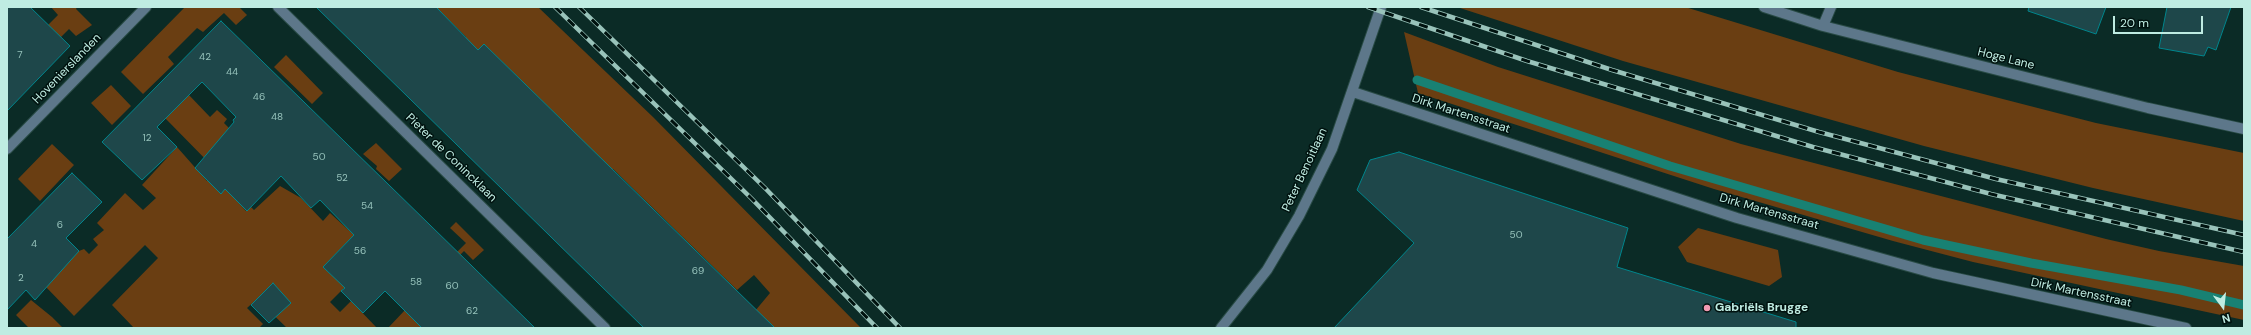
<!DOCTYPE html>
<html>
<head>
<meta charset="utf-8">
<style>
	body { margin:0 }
	#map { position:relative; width:2251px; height:335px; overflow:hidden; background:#0b2b26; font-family:"DM Sans",sans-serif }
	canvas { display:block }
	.frame { position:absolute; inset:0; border:8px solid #bfece2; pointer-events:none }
	.north { position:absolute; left:2203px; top:287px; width:40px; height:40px; -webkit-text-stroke:3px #00120f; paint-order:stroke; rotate:165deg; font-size:11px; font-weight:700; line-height:16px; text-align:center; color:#bfece2 }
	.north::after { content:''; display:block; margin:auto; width:14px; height:18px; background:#bfece2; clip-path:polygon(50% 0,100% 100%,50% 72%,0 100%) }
	.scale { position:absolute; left:2113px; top:16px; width:90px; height:18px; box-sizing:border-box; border:2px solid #bfece2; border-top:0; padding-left:5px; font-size:12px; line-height:14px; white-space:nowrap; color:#bfece2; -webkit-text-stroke:3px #00120f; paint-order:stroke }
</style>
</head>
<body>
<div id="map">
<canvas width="2251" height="335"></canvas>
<div class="frame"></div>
<div class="north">N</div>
<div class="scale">20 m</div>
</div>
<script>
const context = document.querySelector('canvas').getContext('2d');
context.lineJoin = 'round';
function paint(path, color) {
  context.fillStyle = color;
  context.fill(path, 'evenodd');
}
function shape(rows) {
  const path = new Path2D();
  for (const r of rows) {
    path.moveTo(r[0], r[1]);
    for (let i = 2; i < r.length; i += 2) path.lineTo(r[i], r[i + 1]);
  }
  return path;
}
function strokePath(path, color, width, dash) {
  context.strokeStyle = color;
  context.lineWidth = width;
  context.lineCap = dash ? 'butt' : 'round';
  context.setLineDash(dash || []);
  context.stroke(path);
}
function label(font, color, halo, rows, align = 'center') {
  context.font = font + ' "DM Sans",sans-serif';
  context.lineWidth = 3;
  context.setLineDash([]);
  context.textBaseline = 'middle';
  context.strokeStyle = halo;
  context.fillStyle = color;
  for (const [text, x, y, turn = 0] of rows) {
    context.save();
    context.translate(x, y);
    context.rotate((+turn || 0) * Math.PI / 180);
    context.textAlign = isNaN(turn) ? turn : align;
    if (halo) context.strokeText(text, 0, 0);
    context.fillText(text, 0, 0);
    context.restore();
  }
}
const green = shape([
	[51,7,77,7,76,9,92,25,76,36,69,29,59,39,45,28,58,15],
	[185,7,239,7,247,15,236,25,224,13,203,32,197,28,168,57,174,64,143,94,121,72],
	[436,7,538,7,653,117,861,328,775,328,769,322,766,323,755,311,770,293,754,275,737,290,613,169,598,184,571,129,484,44,462,67,466,37],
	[1457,7,1685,7,1898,72,2096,123,2244,153,2244,221,2093,188,1924,146,1623,61],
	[1404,32,1498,67,1741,144,2106,239,2159,251,2244,266,2244,320,1973,262,1893,241,1714,189,1418,93],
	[286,55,323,93,312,104,274,67],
	[111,85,131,106,112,125,91,103],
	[188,94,210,117,217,110,227,119,224,123,237,136,277,158,236,200,246,211,251,207,254,210,280,186,301,198,323,221,330,213,354,235,323,267,345,287,330,302,340,312,351,301,377,328,287,328,257,299,247,308,263,324,259,328,134,328,112,305,158,258,145,245,74,316,45,286,79,251,84,249,89,254,98,245,93,239,104,230,97,223,125,193,143,210,156,198,142,185,177,147,207,181,217,171,165,118],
	[376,143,402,169,389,181,376,169,377,166,363,154],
	[52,144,74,165,40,201,18,179],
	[456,222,484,250,473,260,464,251,460,255,457,252,466,243,450,228],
	[1698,228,1778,250,1782,277,1769,286,1687,262,1678,247],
	[31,300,52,317,63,328,29,328,16,315],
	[405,310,422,328,388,328]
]);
const stream = shape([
	[1417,80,1670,166,1923,240,2031,263,2181,290,2244,305]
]);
const building = shape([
	[7,7,30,7,70,46,7,111,7,7],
	[316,7,436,7,478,50,484,44,775,328,644,328,316,7],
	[2029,7,2106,7,2096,34,2028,11,2029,7],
	[2167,7,2231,7,2216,50,2208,47,2204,56,2159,48,2167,7],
	[221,21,472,266,535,328,422,328,385,291,363,313,341,291,345,288,323,267,354,235,320,200,311,208,281,176,247,211,225,189,221,194,195,168,234,122,233,120,236,117,202,82,157,127,177,147,142,180,102,142,221,21],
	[1399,152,1628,228,1617,267,1796,322,1796,328,1334,328,1414,243,1357,190,1370,160,1399,152],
	[72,173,102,202,66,238,79,251,35,300,26,290,7,310,7,239,72,173],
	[273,283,291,303,269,323,251,305,273,283]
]);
const minor = shape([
	[278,7,605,328],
	[1764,7,1823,26,2148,108,2244,129],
	[1823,26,1831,7],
	[1353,92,1737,218,1933,273,2186,328],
	[7,149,146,7],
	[1221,328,1267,270,1299,216,1332,149,1381,7]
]);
const rail = shape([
	[555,7,751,198,877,328],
	[579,7,765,188,900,328],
	[1368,7,1527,61,1813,147,1991,194,2244,252],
	[1421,7,1612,70,1819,132,1996,179,2244,235]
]);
const markers = [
	[1707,308,4,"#f19ab3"]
];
const numberNames = [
	["7",20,55],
	["42",205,57],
	["44",232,72],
	["46",259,97],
	["48",277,117],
	["12",147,138],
	["50",319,157],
	["52",342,178],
	["54",367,206],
	["6",60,225],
	["50",1516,235],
	["4",34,244],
	["56",360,251],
	["69",698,271],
	["2",21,278],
	["58",416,282],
	["60",452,286],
	["62",472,311]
];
const streetNames = [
	["Hoge Lane",2006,59,14],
	["Hovenierslanden",67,69,-46],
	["Dirk Martensstraat",1461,114,18],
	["Pieter de Conincklaan",451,158,44],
	["Peter Benoitlaan",1305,170,-65],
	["Dirk Martensstraat",1769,212,16],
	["Dirk Martensstraat",2081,293,12]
];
const poiNames = [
	["Gabriëls Brugge",1715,308]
];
paint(green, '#6a3e12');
strokePath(stream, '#188173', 9);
paint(building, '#1e474a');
strokePath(building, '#00868d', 1);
strokePath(minor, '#284a44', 12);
strokePath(minor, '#5d778a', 10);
strokePath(rail, '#99c3ba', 4.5);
strokePath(rail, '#00120f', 3, [9]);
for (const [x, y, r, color] of markers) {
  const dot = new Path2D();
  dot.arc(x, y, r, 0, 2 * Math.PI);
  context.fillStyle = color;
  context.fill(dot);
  strokePath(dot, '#00120f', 1.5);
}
label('10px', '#97c3bc', null, numberNames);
label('12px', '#bfece2', '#00120f', streetNames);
label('bold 12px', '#bfece2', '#00120f', poiNames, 'left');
</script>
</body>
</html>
